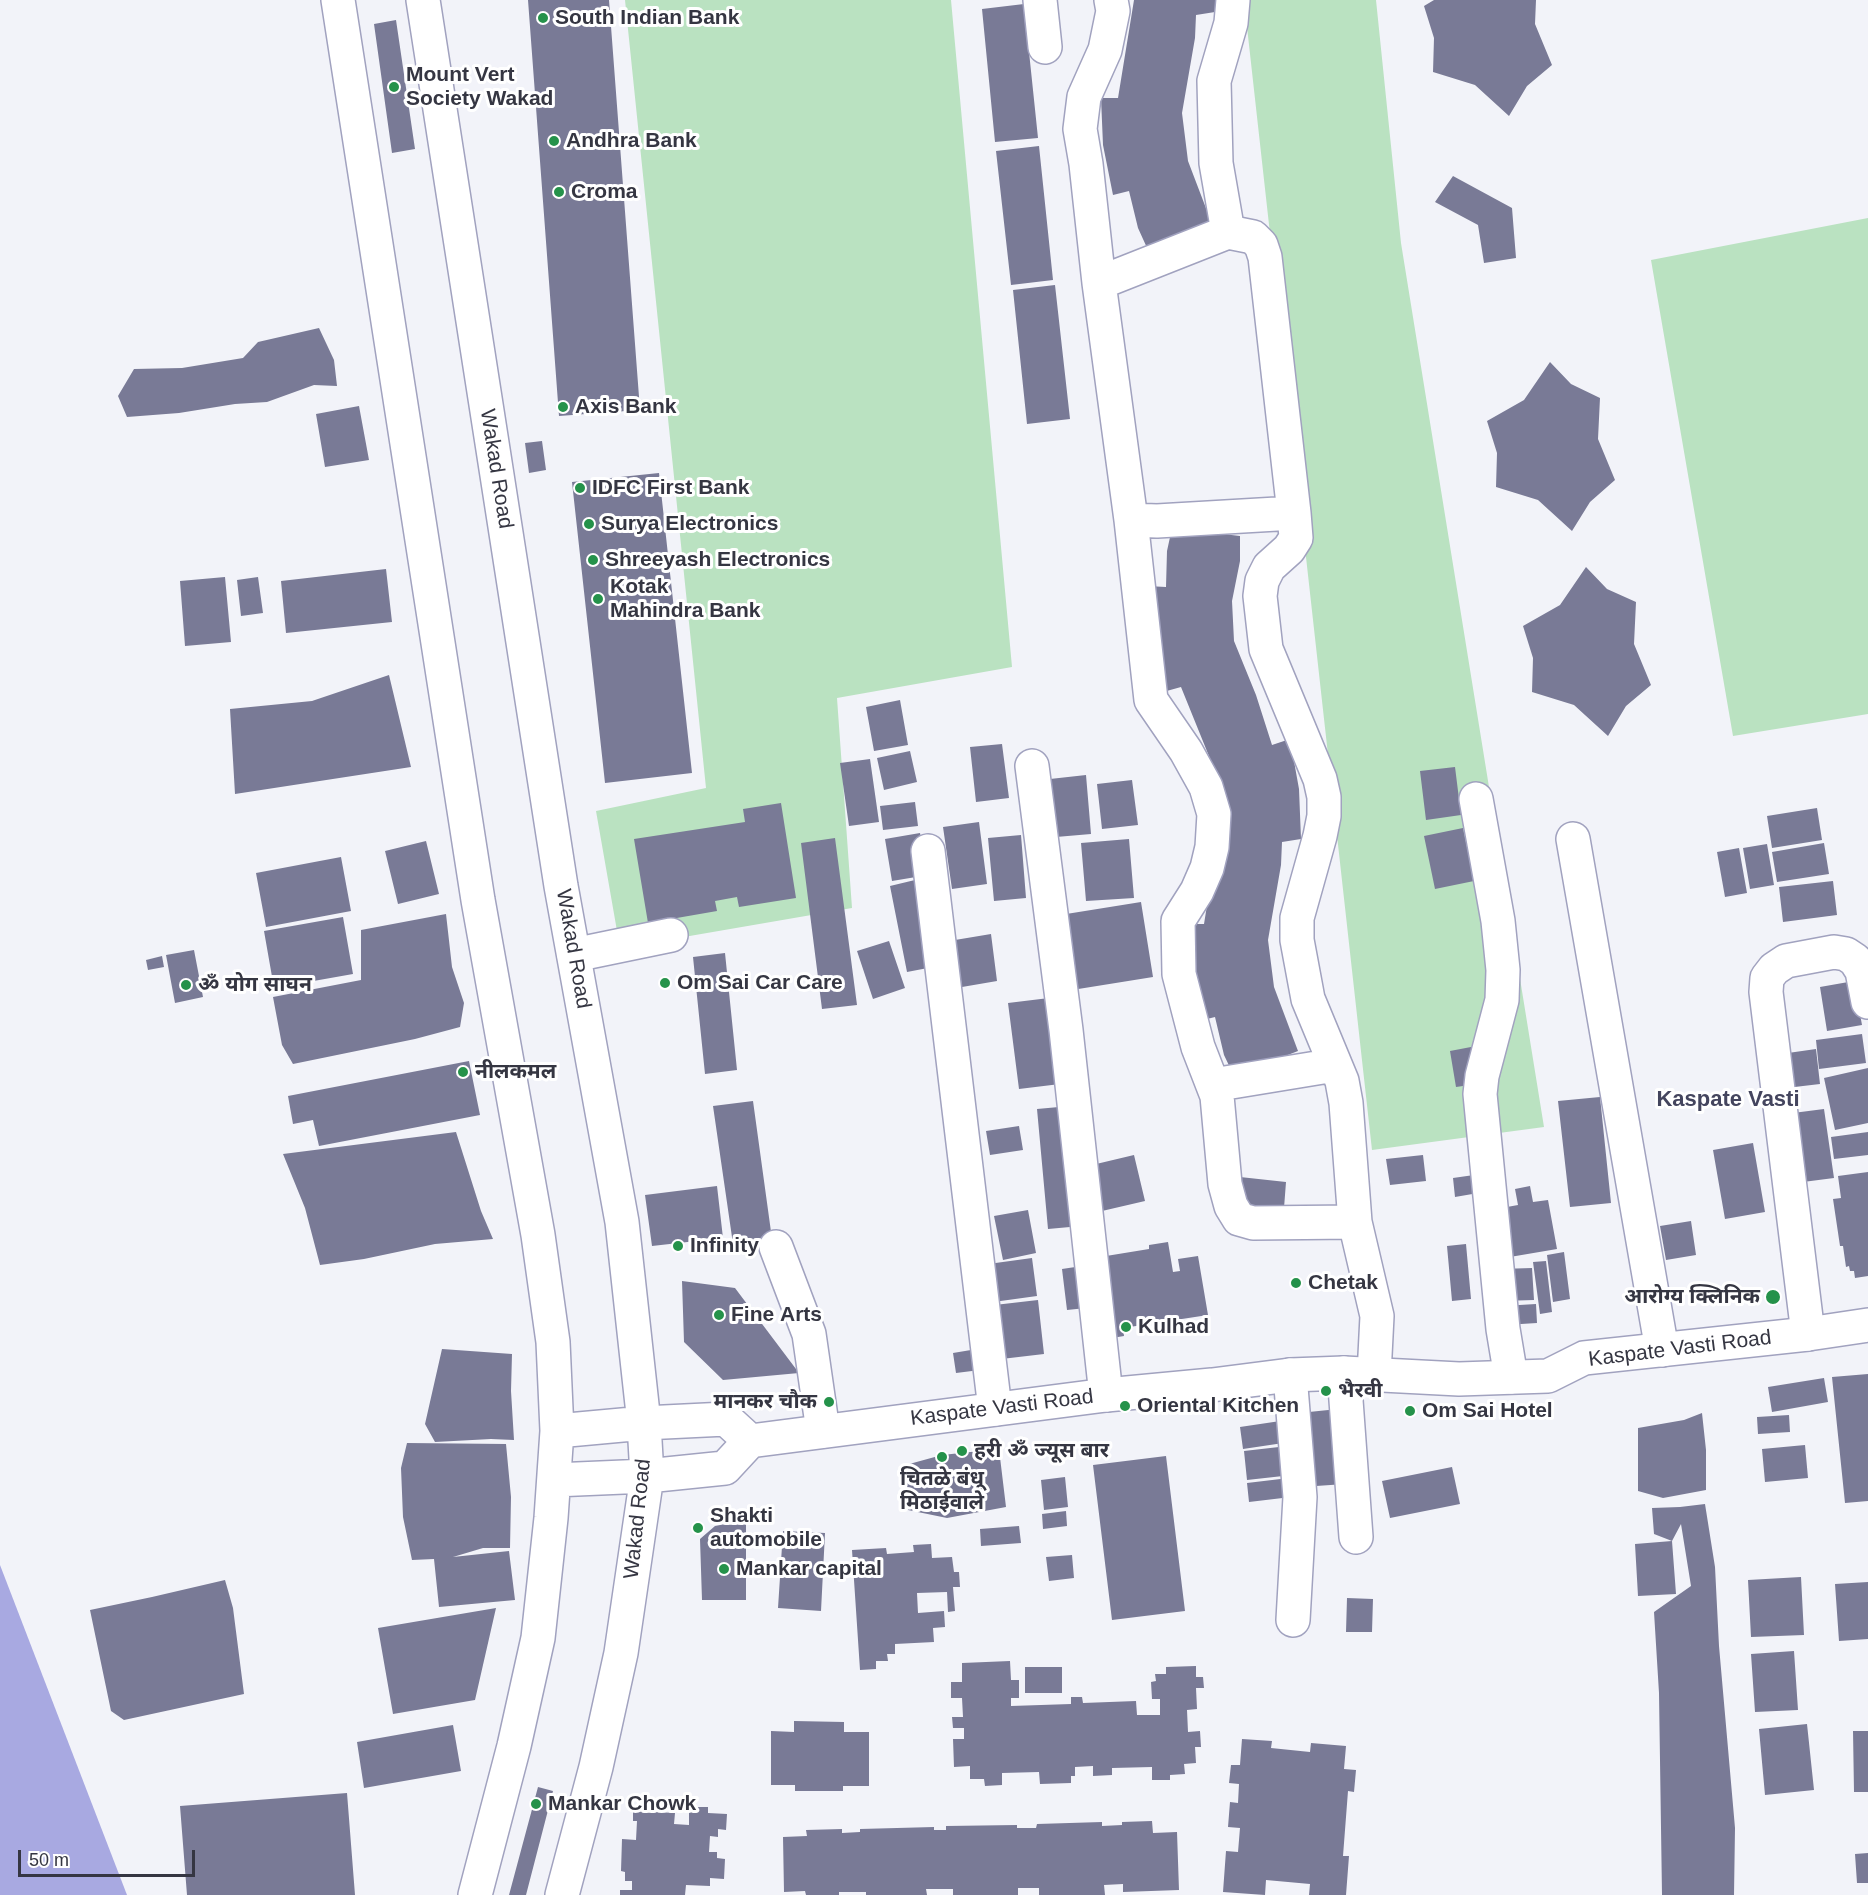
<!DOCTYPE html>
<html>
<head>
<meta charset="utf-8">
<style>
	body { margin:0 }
	#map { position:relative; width:1868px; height:1895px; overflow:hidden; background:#f2f3f9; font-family:Helvetica,sans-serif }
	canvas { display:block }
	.scale { position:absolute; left:18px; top:1850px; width:177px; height:27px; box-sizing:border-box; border:3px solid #353642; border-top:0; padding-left:8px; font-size:18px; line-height:21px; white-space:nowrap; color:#353642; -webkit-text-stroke:4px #fff; paint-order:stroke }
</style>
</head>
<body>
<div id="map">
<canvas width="1868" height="1895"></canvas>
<div class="scale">50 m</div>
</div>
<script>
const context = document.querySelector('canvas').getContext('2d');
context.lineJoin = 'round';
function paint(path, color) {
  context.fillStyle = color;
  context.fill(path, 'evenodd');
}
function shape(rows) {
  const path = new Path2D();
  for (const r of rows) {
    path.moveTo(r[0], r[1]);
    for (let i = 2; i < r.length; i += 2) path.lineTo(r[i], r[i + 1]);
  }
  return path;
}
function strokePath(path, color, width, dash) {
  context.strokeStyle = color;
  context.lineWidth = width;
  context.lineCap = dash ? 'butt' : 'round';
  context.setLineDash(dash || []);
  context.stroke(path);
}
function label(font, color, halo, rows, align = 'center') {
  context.font = font + ' Helvetica,"Noto Sans Devanagari",sans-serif';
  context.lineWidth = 6;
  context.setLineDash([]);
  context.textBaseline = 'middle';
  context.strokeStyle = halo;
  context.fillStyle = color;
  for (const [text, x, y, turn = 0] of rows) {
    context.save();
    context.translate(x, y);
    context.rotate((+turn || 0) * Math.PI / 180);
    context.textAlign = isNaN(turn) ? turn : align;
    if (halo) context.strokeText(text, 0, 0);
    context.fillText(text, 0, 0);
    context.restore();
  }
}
const green = shape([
	[625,0,951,0,1012,667,837,698,852,908,620,948,596,811,706,788],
	[1244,0,1376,0,1401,243,1544,1127,1372,1150],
	[1868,218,1868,714,1733,736,1651,260]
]);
const water = shape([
	[0,1565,127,1895,0,1895]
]);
const building = shape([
	[528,0,609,0,640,410,559,416],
	[1134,0,1215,0,1215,12,1196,15,1195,38,1182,113,1188,161,1212,224,1148,250,1138,228,1129,191,1113,195,1103,145,1101,98,1118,98],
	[1434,0,1536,0,1535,24,1552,65,1527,86,1509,116,1475,85,1433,72,1434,38,1424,6],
	[1024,4,1038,138,995,142,982,9],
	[396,20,415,149,392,153,374,24],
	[1039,146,1053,280,1011,285,996,151],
	[1453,176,1512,208,1516,258,1484,263,1478,225,1435,202],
	[1055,285,1070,419,1027,424,1013,290],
	[319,328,334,360,337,386,314,385,267,402,235,404,179,413,127,417,118,396,134,369,182,368,243,358,258,342],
	[1550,362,1571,384,1600,398,1598,439,1615,480,1590,502,1572,531,1538,500,1496,487,1497,453,1487,421,1524,400],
	[359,406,369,460,325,467,316,414],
	[542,441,546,470,529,473,525,443],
	[659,473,692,773,605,783,572,482],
	[1172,528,1240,536,1240,561,1232,601,1234,641,1256,695,1272,745,1290,739,1299,789,1301,839,1282,842,1281,865,1268,940,1274,987,1298,1051,1234,1076,1224,1055,1215,1017,1199,1021,1187,924,1204,924,1222,813,1215,771,1181,687,1163,692,1147,586,1166,587,1167,551],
	[1586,567,1607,589,1636,602,1634,644,1651,685,1626,706,1608,736,1574,705,1532,692,1533,658,1523,626,1560,605],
	[386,569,392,622,286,633,281,581],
	[225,577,231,642,185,646,180,581],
	[258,577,263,613,241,616,237,580],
	[389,675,411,767,235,794,230,709,312,701],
	[900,700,908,745,874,751,866,707],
	[1002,744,1009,798,976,802,970,747],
	[910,751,917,782,884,790,877,758],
	[870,759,879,822,849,826,840,763],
	[1455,767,1461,815,1426,820,1420,771],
	[1086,775,1091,834,1056,837,1050,779],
	[1132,780,1138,825,1102,829,1097,784],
	[915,802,918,826,883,830,880,806],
	[781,803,796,898,739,907,737,897,715,901,717,911,648,923,634,839,745,822,743,809],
	[1817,808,1822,840,1772,848,1767,816],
	[979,822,987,884,952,889,943,827],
	[1463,828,1474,881,1435,889,1424,836],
	[920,833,928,875,892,881,885,839],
	[1021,835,1026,898,994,901,988,838],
	[835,838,857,1005,822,1009,801,843],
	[1129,839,1134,898,1086,901,1081,843],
	[426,841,439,894,398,904,385,851],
	[1824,843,1829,874,1777,882,1772,852],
	[1767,844,1774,885,1750,889,1743,848],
	[1739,848,1747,893,1725,897,1717,852],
	[341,857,351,911,266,927,256,873],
	[915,880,933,967,907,972,890,886],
	[1833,881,1837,915,1783,922,1779,887],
	[1141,902,1153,977,1072,990,1060,915],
	[446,914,452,967,464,1003,460,1027,415,1039,293,1064,282,1045,273,997,361,980,361,930],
	[343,917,353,974,274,988,264,931],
	[991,934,997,981,962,987,955,940],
	[889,941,905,988,873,999,857,951],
	[194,950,203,997,175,1003,166,955],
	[725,953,737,1070,705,1074,693,957],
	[162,956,164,967,148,970,146,960],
	[1854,981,1862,1025,1827,1031,1820,987],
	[1049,998,1060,1084,1019,1089,1008,1003],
	[1862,1034,1866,1063,1819,1069,1816,1040],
	[1471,1047,1477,1084,1456,1087,1450,1051],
	[1816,1049,1820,1084,1786,1088,1781,1054],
	[469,1061,480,1115,319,1146,313,1120,293,1124,288,1096],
	[1868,1068,1868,1123,1835,1130,1824,1078],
	[1600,1097,1611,1203,1570,1207,1558,1101],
	[753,1101,772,1239,733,1244,713,1106],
	[1070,1106,1081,1226,1048,1229,1037,1109],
	[1824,1109,1834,1178,1803,1182,1793,1113],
	[1019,1126,1023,1150,990,1155,986,1131],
	[456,1132,481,1211,493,1239,435,1244,364,1259,320,1265,305,1208,283,1154],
	[1868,1132,1868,1155,1834,1159,1831,1137],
	[1753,1143,1765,1212,1725,1219,1713,1150],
	[1134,1155,1145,1201,1102,1211,1092,1165],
	[1423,1155,1426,1181,1390,1185,1386,1159],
	[1868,1172,1868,1276,1855,1278,1854,1271,1850,1271,1849,1266,1846,1267,1843,1246,1840,1246,1833,1199,1841,1198,1838,1176],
	[1481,1174,1484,1192,1455,1197,1453,1178],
	[1240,1177,1286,1182,1284,1208,1238,1204],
	[717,1186,723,1238,652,1246,645,1195],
	[1530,1186,1533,1202,1548,1200,1557,1249,1504,1258,1496,1209,1518,1205,1515,1189],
	[1028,1210,1036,1253,1003,1260,994,1216],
	[1691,1221,1696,1255,1666,1260,1660,1226],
	[1168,1242,1173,1272,1180,1271,1178,1259,1198,1256,1208,1315,1123,1328,1124,1336,1112,1338,1100,1257,1149,1249,1149,1245],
	[1466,1244,1471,1299,1452,1301,1447,1246],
	[1564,1252,1570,1299,1553,1302,1547,1255],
	[1032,1258,1037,1296,986,1303,981,1265],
	[1546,1261,1552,1312,1540,1314,1533,1262],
	[1082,1266,1086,1308,1067,1310,1062,1269],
	[1532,1268,1534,1300,1502,1301,1500,1269],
	[682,1281,735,1288,799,1373,723,1380,684,1342],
	[1038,1300,1044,1354,993,1360,986,1306],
	[1536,1304,1537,1323,1505,1325,1503,1306],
	[442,1349,512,1354,511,1391,514,1440,491,1439,435,1442,425,1424],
	[977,1349,980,1370,956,1373,953,1353],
	[1868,1374,1868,1501,1845,1503,1832,1377],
	[1824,1378,1828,1402,1772,1412,1768,1387],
	[1338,1409,1345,1484,1316,1486,1309,1412],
	[1702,1413,1706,1450,1706,1490,1663,1498,1638,1491,1638,1428,1684,1420],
	[1789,1415,1790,1432,1758,1434,1757,1417],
	[1287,1420,1290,1442,1243,1449,1240,1427],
	[407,1443,506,1444,511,1497,510,1548,483,1548,453,1557,509,1551,515,1600,439,1607,434,1559,412,1560,403,1517,401,1468],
	[1805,1445,1808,1478,1765,1482,1762,1449],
	[1279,1447,1283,1476,1247,1480,1244,1451],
	[999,1449,1006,1507,947,1518,908,1510,902,1466,942,1455],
	[1166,1456,1185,1611,1112,1620,1093,1465],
	[1452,1467,1460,1504,1390,1518,1382,1481],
	[1065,1477,1068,1507,1044,1510,1041,1480],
	[1289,1478,1291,1497,1249,1502,1247,1483],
	[1705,1504,1715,1567,1719,1646,1735,1828,1734,1895,1662,1895,1659,1693,1654,1612,1691,1586,1681,1524,1672,1541,1654,1534,1652,1508,1680,1507],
	[1066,1511,1067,1526,1043,1529,1042,1514],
	[746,1520,746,1600,702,1600,700,1539,715,1526],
	[1019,1526,1021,1543,981,1546,980,1529],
	[783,1531,825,1533,821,1611,778,1608],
	[1672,1541,1676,1594,1638,1596,1635,1544],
	[931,1544,932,1558,952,1557,954,1572,959,1572,960,1587,953,1587,955,1611,948,1612,947,1592,917,1593,918,1613,944,1611,945,1627,933,1628,934,1642,895,1644,895,1654,887,1654,888,1661,876,1661,876,1669,860,1670,852,1550,886,1548,887,1554,914,1552,913,1545],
	[1072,1555,1074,1578,1049,1581,1046,1557],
	[1801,1577,1804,1635,1751,1637,1748,1580],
	[225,1580,233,1608,244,1694,124,1720,111,1711,90,1610,152,1597],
	[1868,1582,1868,1639,1839,1641,1835,1584],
	[1347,1598,1373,1599,1372,1632,1346,1632],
	[496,1608,475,1700,393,1714,378,1628],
	[1794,1651,1798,1710,1755,1712,1751,1654],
	[1010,1661,1011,1680,1019,1680,1019,1698,1011,1698,1011,1706,1071,1704,1071,1697,1082,1697,1083,1703,1136,1701,1137,1715,1160,1715,1160,1699,1152,1699,1151,1682,1156,1681,1155,1674,1166,1674,1166,1667,1196,1666,1196,1677,1203,1677,1204,1688,1196,1688,1197,1709,1187,1710,1188,1732,1200,1731,1201,1747,1195,1747,1196,1763,1184,1764,1185,1774,1170,1775,1170,1780,1152,1780,1152,1767,1112,1768,1112,1775,1093,1776,1093,1766,1075,1767,1075,1776,1071,1776,1071,1783,1040,1784,1039,1772,1002,1773,1002,1785,985,1786,984,1779,970,1779,970,1766,954,1767,953,1739,964,1739,964,1728,953,1728,952,1717,963,1717,962,1698,951,1698,951,1682,962,1682,962,1663],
	[1025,1667,1062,1667,1062,1693,1025,1693],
	[794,1721,844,1722,844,1732,869,1732,869,1786,843,1786,843,1791,795,1791,795,1785,771,1785,771,1731,794,1732],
	[1807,1724,1814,1790,1765,1795,1759,1729],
	[453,1725,461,1771,364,1788,357,1742],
	[1853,1731,1868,1731,1868,1792,1854,1792],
	[1242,1739,1272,1741,1271,1748,1310,1752,1311,1743,1346,1746,1344,1769,1356,1770,1354,1792,1348,1791,1343,1856,1349,1856,1346,1895,1309,1895,1310,1884,1266,1880,1265,1895,1223,1892,1226,1851,1238,1852,1240,1828,1228,1827,1230,1802,1238,1803,1239,1784,1229,1783,1231,1765,1240,1765],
	[538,1787,553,1791,526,1895,509,1895],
	[347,1793,355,1895,187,1895,180,1806],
	[689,1807,708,1807,708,1813,727,1814,726,1830,718,1829,718,1837,710,1836,709,1852,717,1852,717,1858,725,1859,724,1879,710,1878,710,1886,686,1885,685,1895,620,1895,620,1890,632,1890,632,1881,625,1881,625,1872,621,1871,622,1839,636,1840,637,1821,633,1821,633,1811,675,1813,674,1824,689,1825],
	[1152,1821,1153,1833,1177,1832,1179,1890,1123,1892,1123,1884,1104,1885,1105,1895,1039,1895,1039,1888,1018,1888,1018,1895,953,1895,953,1889,926,1889,927,1895,866,1895,866,1892,839,1892,839,1895,806,1895,805,1891,784,1892,783,1837,807,1836,806,1830,842,1829,842,1833,860,1832,860,1829,934,1827,934,1830,946,1830,946,1826,1017,1825,1017,1828,1036,1828,1037,1824,1102,1822,1102,1826,1122,1825,1122,1822],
	[1868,1853,1868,1883,1857,1883,1855,1854]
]);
const minor = shape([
	[1040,0,1045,47],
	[1111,0,1113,11,1105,50,1084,97,1080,129,1086,164,1099,283,1131,520,1157,521,1294,513,1265,257,1261,245,1253,237,1228,232,1216,163,1214,81,1231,23,1233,0],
	[1099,283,1228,232],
	[1131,520,1151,700,1186,751,1206,787,1214,814,1212,847,1207,868,1197,891,1178,921,1179,974,1198,1047,1217,1096,1225,1184,1231,1206,1239,1219,1253,1223,1355,1222,1346,1103,1342,1081,1308,999,1297,940,1297,918,1320,836,1324,816,1324,797,1320,779,1266,649,1260,596,1262,581,1269,567,1289,549,1296,538,1294,513],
	[1032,766,1066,1030,1106,1395],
	[1476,799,1498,921,1503,970,1502,1000,1482,1076,1480,1094,1503,1329,1511,1377],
	[1573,839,1662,1350],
	[928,851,995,1409],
	[574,955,671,935],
	[1213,1085,1335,1065],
	[1355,1222,1377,1316,1374,1375],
	[776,1247,809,1334,823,1431],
	[1808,1334,1766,992,1767,978,1774,969,1786,961,1834,952,1846,954,1855,960,1862,971,1868,1002],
	[1344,1373,1356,1537],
	[1290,1375,1300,1497,1293,1620]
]);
const major = shape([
	[338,0,478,900,538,1235,553,1342,557,1431,551,1518,538,1638,514,1746,475,1895],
	[423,0,561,886,622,1222,644,1423,647,1476,621,1653,596,1767,562,1895],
	[557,1431,644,1423,726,1419,750,1441],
	[554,1480,647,1476,725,1468,750,1441,1106,1395,1212,1385,1290,1375,1344,1373,1459,1379,1548,1376,1584,1358,1808,1334,1868,1325]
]);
const markers = [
	[543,18,6,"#25924a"],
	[394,87,6,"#25924a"],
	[554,141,6,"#25924a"],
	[559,192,6,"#25924a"],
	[563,407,6,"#25924a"],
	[580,488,6,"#25924a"],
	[589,524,6,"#25924a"],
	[593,560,6,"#25924a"],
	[598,599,6,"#25924a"],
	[665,983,6,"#25924a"],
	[186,985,6,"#25924a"],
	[463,1072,6,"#25924a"],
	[678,1246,6,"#25924a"],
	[1296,1283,6,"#25924a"],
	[1773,1297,8,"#25924a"],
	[719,1315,6,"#25924a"],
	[1126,1327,6,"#25924a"],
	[1326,1391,6,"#25924a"],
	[829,1402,6,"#25924a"],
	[1125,1406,6,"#25924a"],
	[1410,1411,6,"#25924a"],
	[962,1451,6,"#25924a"],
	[942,1457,6,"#25924a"],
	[698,1528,6,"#25924a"],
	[724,1569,6,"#25924a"],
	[536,1804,6,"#25924a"]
];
const poiNames = [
	["South Indian Bank",555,18],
	["Mount Vert",406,75],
	["Society Wakad",406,99],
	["Andhra Bank",566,141],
	["Croma",571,192],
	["Axis Bank",575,407],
	["IDFC First Bank",592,488],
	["Surya Electronics",601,524],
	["Shreeyash Electronics",605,560],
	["Kotak",610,587],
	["Mahindra Bank",610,611],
	["Om Sai Car Care",677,983],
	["ॐ योग साघन",198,985],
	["नीलकमल",475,1072],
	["Infinity",690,1246],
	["Chetak",1308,1283],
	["आरोग्य क्लिनिक",1760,1297,"right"],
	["Fine Arts",731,1315],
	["Kulhad",1138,1327],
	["भैरवी",1338,1391],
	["मानकर चौक",817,1402,"right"],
	["Oriental Kitchen",1137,1406],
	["Om Sai Hotel",1422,1411],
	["हरी ॐ ज्यूस बार",974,1451],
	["चितळे बंधू",942,1479,"center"],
	["मिठाईवाले",942,1503,"center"],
	["Shakti",710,1516],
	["automobile",710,1540],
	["Mankar capital",736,1569],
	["Mankar Chowk",548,1804]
];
const streetNames = [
	["Wakad Road",496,469,81],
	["Wakad Road",573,949,80],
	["Kaspate Vasti Road",1680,1349,-7],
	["Kaspate Vasti Road",1002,1408,-7],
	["Wakad Road",638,1519,-84]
];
const neighbourhoodNames = [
	["Kaspate Vasti",1728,1100]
];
paint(green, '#bae2c1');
paint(water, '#a8a9e1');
paint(building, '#797a96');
strokePath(minor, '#a1a2bf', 36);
strokePath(major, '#a1a2bf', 36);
strokePath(minor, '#fff', 33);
strokePath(major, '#fff', 33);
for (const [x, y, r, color] of markers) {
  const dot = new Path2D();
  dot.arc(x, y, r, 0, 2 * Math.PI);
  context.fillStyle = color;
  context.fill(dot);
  strokePath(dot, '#fff', 2);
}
label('bold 21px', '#353642', '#fff', poiNames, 'left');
label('21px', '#353642', '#fff', streetNames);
label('bold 22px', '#44455e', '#fff', neighbourhoodNames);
</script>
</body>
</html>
